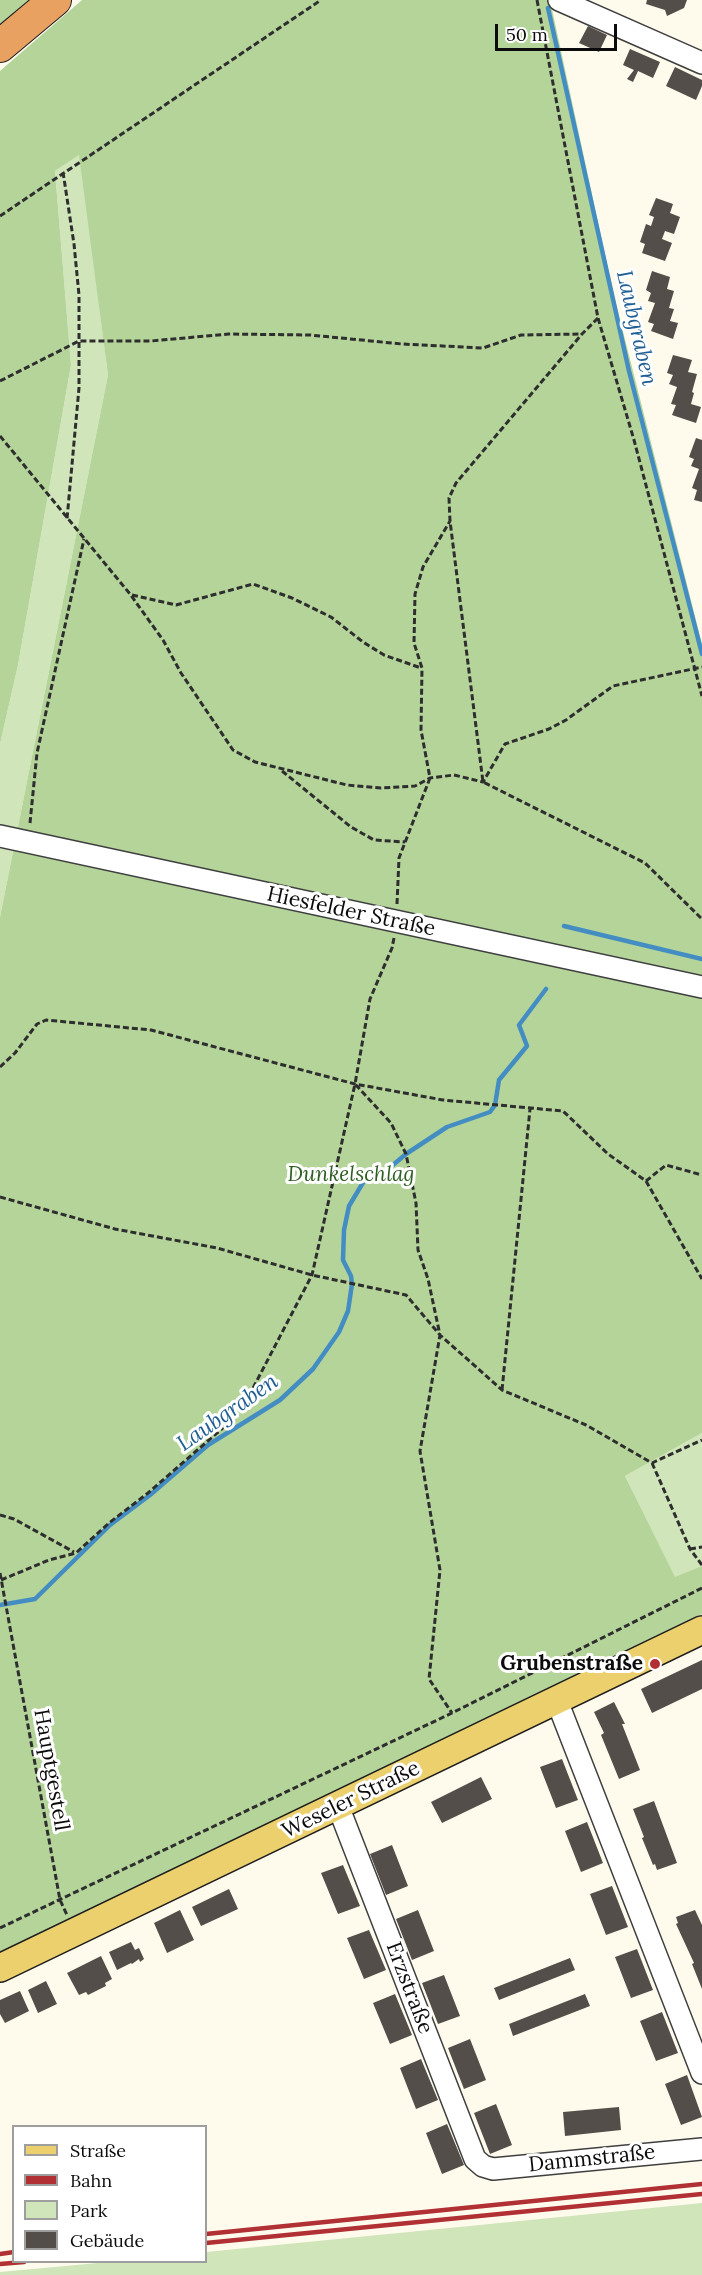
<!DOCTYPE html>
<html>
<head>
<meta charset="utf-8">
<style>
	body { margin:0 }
	#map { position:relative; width:702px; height:2275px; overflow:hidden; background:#fefbed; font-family:Lora,serif }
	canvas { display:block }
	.legend { position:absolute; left:12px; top:2125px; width:195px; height:138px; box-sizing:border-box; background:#fff; border:2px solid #9e9e9e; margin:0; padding:8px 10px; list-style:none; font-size:18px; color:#0c0c0c }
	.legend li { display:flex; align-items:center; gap:12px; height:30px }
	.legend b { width:30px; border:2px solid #9e9e9e }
	.scale { position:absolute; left:495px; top:24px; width:122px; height:27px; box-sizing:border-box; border:3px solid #0c0c0c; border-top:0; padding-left:8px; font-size:18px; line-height:21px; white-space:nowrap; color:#0c0c0c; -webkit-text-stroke:4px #fff; paint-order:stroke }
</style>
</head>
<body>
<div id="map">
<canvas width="702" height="2275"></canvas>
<ul class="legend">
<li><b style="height:8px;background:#edd06e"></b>Straße</li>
<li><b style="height:8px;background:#b13034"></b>Bahn</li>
<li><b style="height:16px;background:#d0e5ba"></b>Park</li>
<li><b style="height:16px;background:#544e4a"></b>Gebäude</li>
</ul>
<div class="scale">50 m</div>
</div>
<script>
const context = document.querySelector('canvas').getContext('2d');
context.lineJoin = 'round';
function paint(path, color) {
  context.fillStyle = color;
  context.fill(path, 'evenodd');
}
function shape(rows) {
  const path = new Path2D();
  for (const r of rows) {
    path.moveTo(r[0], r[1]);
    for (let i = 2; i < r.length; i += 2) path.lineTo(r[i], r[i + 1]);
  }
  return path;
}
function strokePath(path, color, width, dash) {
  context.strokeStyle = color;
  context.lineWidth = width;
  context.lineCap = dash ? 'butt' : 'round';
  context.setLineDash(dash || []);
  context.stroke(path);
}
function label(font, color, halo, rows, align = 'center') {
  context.font = font + ' Lora,serif';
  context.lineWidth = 6;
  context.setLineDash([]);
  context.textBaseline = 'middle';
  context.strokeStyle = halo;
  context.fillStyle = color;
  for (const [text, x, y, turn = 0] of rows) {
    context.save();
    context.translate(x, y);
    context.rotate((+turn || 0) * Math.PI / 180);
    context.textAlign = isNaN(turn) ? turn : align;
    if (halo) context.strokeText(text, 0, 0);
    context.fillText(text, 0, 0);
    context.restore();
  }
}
const green = shape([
	[80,154,108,375,0,917,0,744,18,665,71,365,55,171],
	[702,1433,702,1566,675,1578,625,1476],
	[702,2203,702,2275,0,2275,0,2272,109,2262,206,2262,206,2252]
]);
const forest = shape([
	[0,0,31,0,0,24],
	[82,0,550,0,614,296,702,644,702,1433,625,1476,675,1577,702,1566,702,1614,0,1954,0,917,108,375,79,155,55,171,71,365,18,665,0,744,0,71]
]);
const stream = shape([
	[548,8,629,371,702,654],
	[564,926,702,959],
	[0,1605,35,1599,110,1525,150,1495,208,1445,280,1400,313,1369,339,1332,348,1311,352,1284,351,1276,343,1260,344,1230,349,1206,364,1181,381,1175,406,1154,447,1127,490,1112,495,1105,499,1080,527,1046,519,1025,546,989]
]);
const building = shape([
	[647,0,687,0,684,8,667,16,665,10,646,4],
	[588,26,607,35,599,52,579,43],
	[630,49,660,62,653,78,638,71,633,82,627,79,634,70,623,65],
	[675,67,702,80,702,86,696,100,666,86],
	[656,198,673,204,670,213,680,217,674,234,665,231,662,239,672,243,665,261,642,253,645,244,640,242,646,224,651,226,654,217,649,215],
	[652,271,670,277,667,289,674,291,669,308,674,309,670,321,678,323,673,339,651,331,654,324,648,322,655,303,648,301,651,293,646,290],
	[673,355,692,360,688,372,697,374,692,392,694,393,691,404,701,407,696,423,672,415,676,405,671,404,677,387,669,384,673,375,667,373],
	[696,438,702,440,702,502,694,500,697,490,692,488,699,469,691,466,694,459,689,457],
	[702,1660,702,1689,652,1713,641,1689],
	[614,1702,625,1724,622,1724,640,1770,619,1779,601,1735,604,1733,594,1712],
	[562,1759,578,1800,556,1808,540,1767],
	[481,1777,492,1799,442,1823,431,1802],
	[654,1801,677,1863,657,1870,655,1864,653,1865,642,1838,644,1837,633,1809],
	[587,1822,603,1863,581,1872,565,1831],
	[392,1845,408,1886,386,1895,370,1854],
	[343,1865,360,1906,338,1914,321,1873],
	[612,1886,628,1927,606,1935,590,1894],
	[229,1889,238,1909,201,1926,192,1907],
	[180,1910,194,1940,167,1953,154,1923],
	[418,1910,434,1951,412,1960,396,1919],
	[695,1910,702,1925,702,1989,692,1964,694,1963,676,1924,678,1923,676,1917],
	[369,1930,386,1970,364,1979,347,1938],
	[131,1942,135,1950,139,1948,144,1959,140,1962,139,1959,132,1964,131,1963,117,1970,109,1952],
	[637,1949,653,1990,631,1998,615,1957],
	[101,1956,112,1979,105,1983,106,1986,88,1995,86,1992,79,1995,67,1973],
	[570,1958,575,1970,499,2000,494,1988],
	[444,1975,460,2016,438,2024,422,1983],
	[46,1981,57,2004,38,2013,28,1990],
	[20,1991,29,2011,5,2023,0,2014,0,2000],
	[395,1994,412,2035,390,2044,373,2003],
	[585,1994,590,2006,513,2036,509,2024],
	[662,2012,678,2053,656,2061,640,2021],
	[470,2039,486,2080,464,2089,448,2048],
	[421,2059,438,2100,416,2109,400,2068],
	[687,2075,702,2117,681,2125,665,2084],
	[496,2104,512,2145,490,2154,474,2113],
	[619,2107,621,2130,565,2136,563,2112],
	[447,2124,464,2165,442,2174,426,2133]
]);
const path = shape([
	[537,0,598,318,634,440,702,696],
	[63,172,74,244,79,295,79,388,67,519],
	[0,216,321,0],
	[598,318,582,334,456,483,449,498,450,521,483,782,645,863,702,919],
	[0,381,79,341,151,341,229,334,310,335,402,344,483,348,521,335,582,334],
	[0,436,130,594,163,640,181,673,233,750,255,762,347,785,381,788,415,786,430,778,454,775,483,782,505,744,549,729,566,720,613,686,702,667],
	[132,595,176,605,253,584,292,598,331,617,363,642,384,655,421,668],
	[282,771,351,827,374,840,405,842],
	[30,823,37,753,84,539],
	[397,904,399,858,430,778,421,730,422,668,414,643,415,594,423,567,450,521],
	[394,938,392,948,370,999,355,1084,391,1123,406,1154,416,1203,418,1250,428,1279,440,1335,420,1451,440,1570,429,1679,452,1713],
	[0,1067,15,1053,37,1024,46,1020,151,1030,355,1084,443,1100,563,1111,608,1154,646,1181,666,1165,702,1175],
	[646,1181,702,1279],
	[0,1197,115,1229,217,1248,312,1275,406,1295,440,1335,502,1390,586,1425,652,1463,702,1440],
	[502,1390,530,1109],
	[652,1463,690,1549,702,1565],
	[0,1515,14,1519,74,1552],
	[690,1549,702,1547],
	[0,1573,60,1900,67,1915],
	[1,1580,49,1560,76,1553,109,1523,148,1493,240,1413,312,1275,355,1084],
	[0,1928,452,1713,702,1588]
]);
const minor = shape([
	[559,0,702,63],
	[0,836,702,987],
	[557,1701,702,2073],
	[338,1806,475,2159,483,2166,493,2169,702,2149]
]);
const major = shape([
	[0,1968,702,1630]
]);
const highway = shape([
	[0,46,55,0]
]);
const rail = shape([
	[206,2234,702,2184],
	[206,2243,702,2194],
	[0,2254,14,2252],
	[0,2264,24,2262]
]);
const markers = [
	[655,1664,6,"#b13034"]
];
const streetNames = [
	["Hiesfelder Straße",351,912,12],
	["Hauptgestell",51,1770,80],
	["Weseler Straße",351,1800,-26],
	["Erzstraße",409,1988,69],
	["Dammstraße",592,2159,-6]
];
const parkNames = [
	["Dunkelschlag",351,1175]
];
const poiNames = [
	["Grubenstraße",643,1664]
];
const waterNames = [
	["Laubgraben",636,328,77],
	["Laubgraben",228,1413,-35]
];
paint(green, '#d0e5ba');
paint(forest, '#b4d49a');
strokePath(stream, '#438dc2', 4.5);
paint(building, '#544e4a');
strokePath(minor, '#3f3f3f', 24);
strokePath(major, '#1d1d1d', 30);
strokePath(highway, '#1d1d1d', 34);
strokePath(path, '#2e2e2e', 3, [6, 3]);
strokePath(minor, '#fff', 21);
strokePath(major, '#edd06e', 27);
strokePath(highway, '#e8a161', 32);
strokePath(rail, '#b13034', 4.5);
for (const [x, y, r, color] of markers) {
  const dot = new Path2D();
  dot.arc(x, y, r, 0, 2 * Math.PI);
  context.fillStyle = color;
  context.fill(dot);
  strokePath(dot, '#fff', 2);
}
label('21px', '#0c0c0c', '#fff', streetNames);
label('italic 21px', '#2e5e22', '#fff', parkNames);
label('bold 21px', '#0c0c0c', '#fff', poiNames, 'right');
label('italic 22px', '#205f94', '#fff', waterNames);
</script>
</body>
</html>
